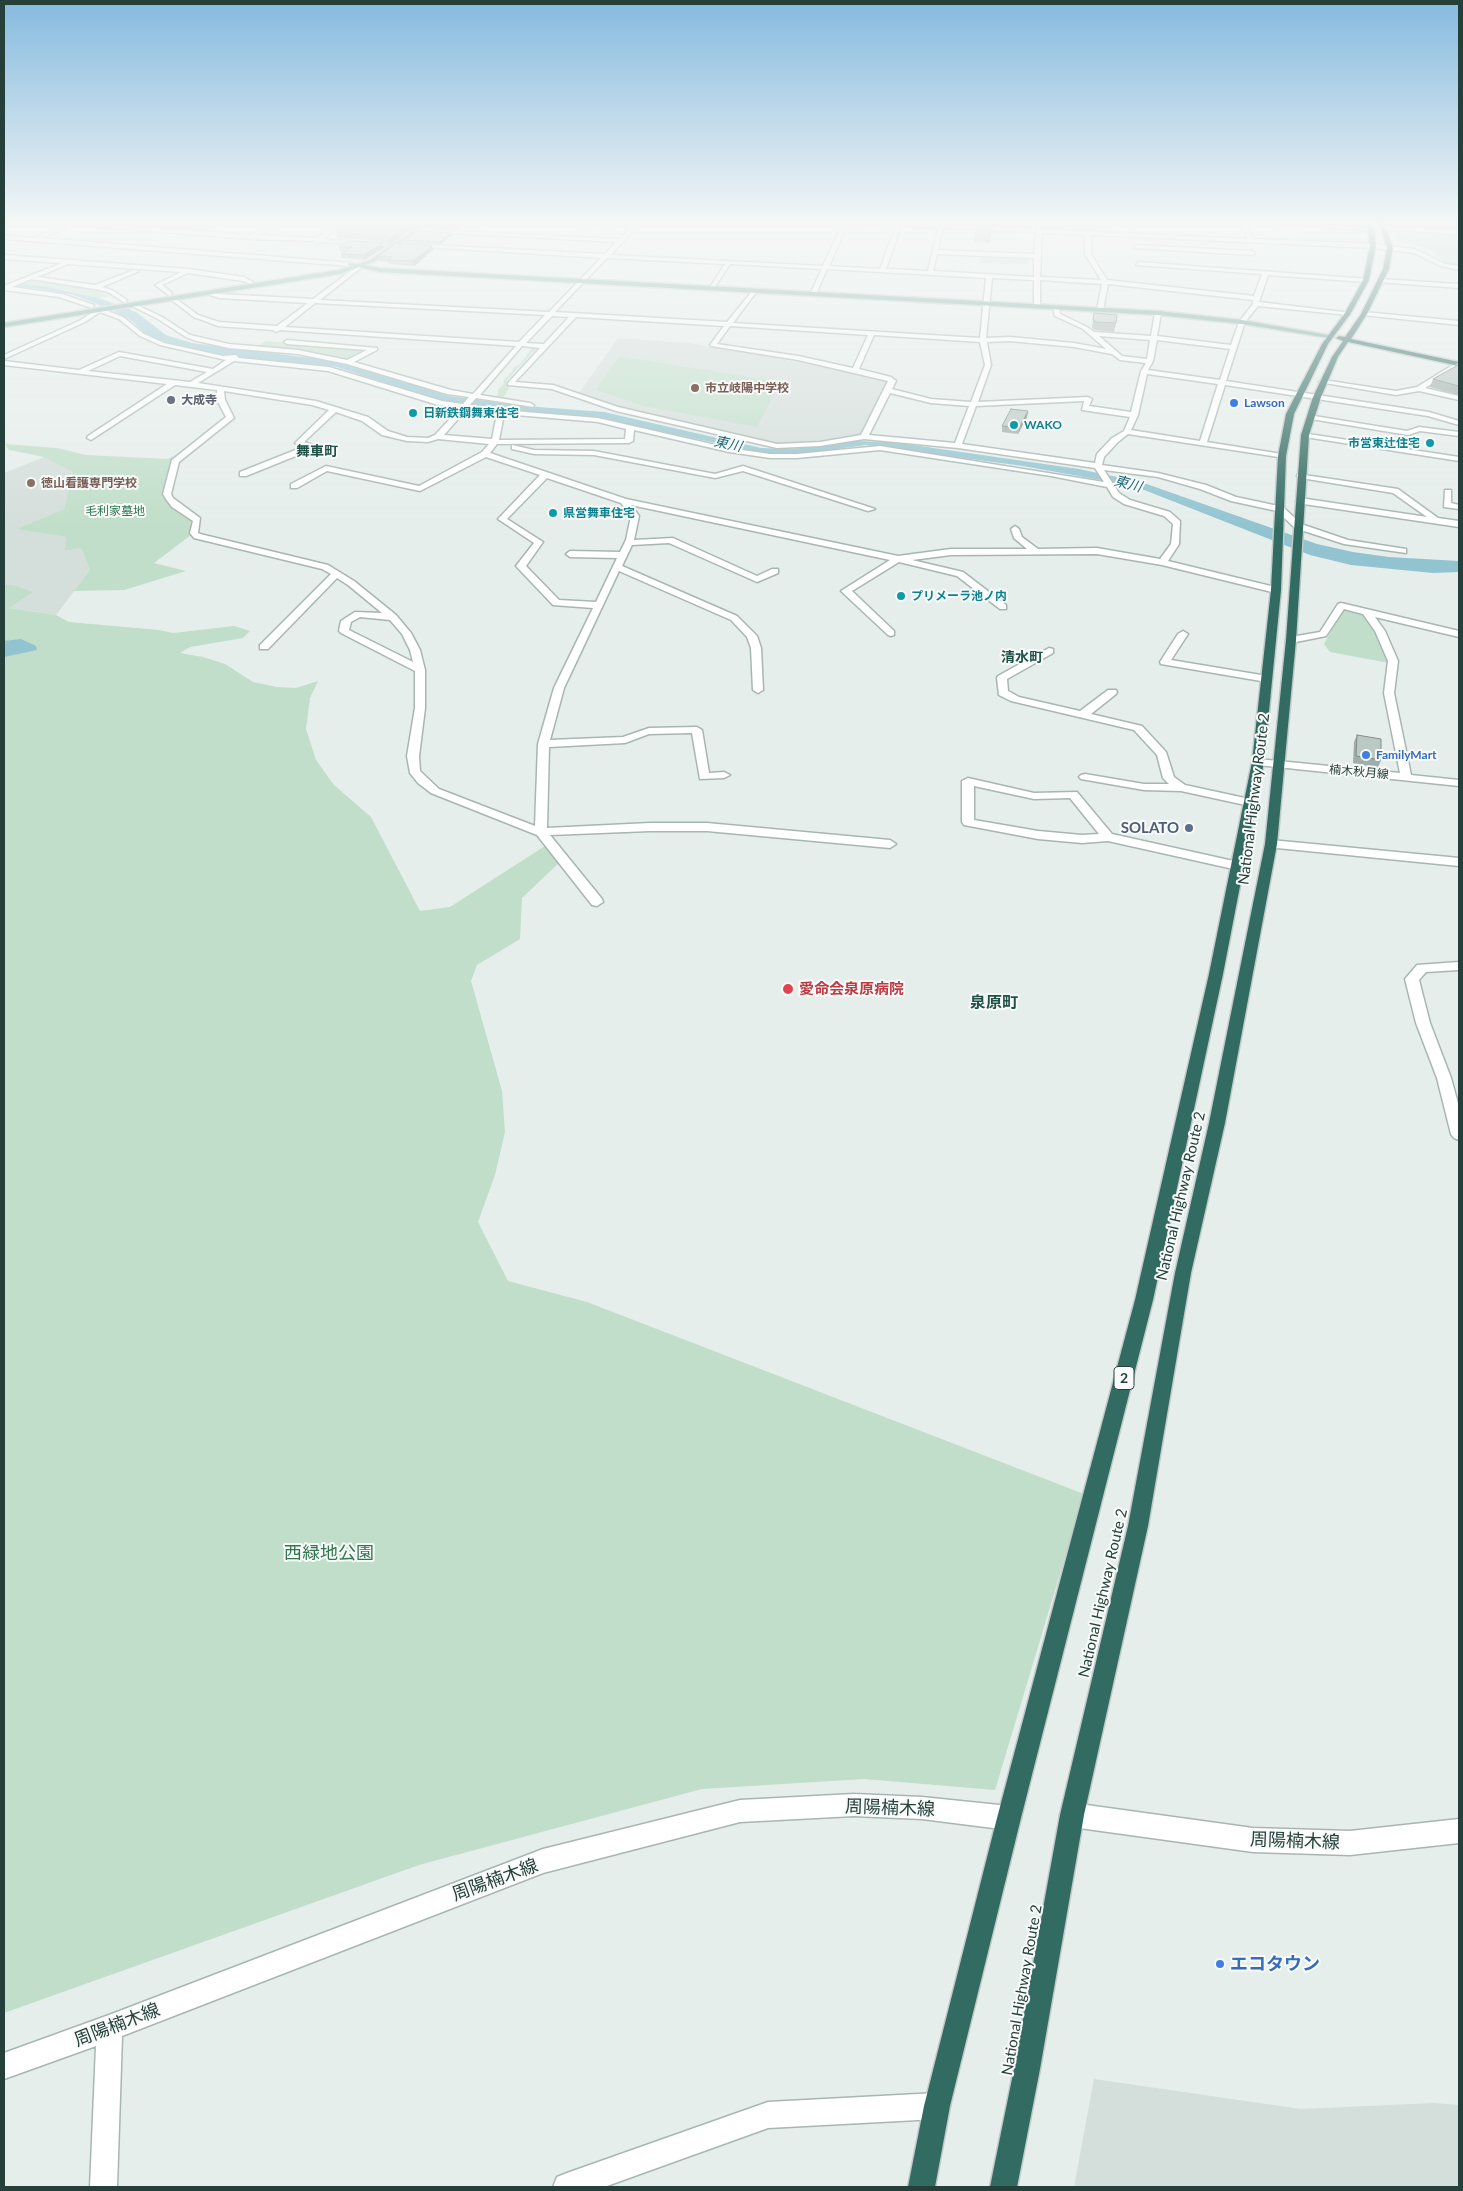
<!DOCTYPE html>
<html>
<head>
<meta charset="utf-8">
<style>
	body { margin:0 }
	#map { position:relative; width:1463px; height:2191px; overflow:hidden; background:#e6eeeb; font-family:Lato,sans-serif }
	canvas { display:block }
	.frame { position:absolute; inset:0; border:5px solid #25403a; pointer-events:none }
</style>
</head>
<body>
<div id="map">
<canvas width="1463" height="2191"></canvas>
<div class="frame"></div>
</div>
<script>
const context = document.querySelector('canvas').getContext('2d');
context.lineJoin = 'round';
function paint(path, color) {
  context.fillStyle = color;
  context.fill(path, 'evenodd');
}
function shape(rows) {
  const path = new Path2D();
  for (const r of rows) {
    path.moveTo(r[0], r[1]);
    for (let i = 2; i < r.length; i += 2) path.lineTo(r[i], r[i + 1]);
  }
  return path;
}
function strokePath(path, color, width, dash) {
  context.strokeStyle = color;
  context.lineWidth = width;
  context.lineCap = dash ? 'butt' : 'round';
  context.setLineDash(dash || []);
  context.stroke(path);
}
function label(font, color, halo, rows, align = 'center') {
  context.font = font + ' Lato,"Noto Sans JP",sans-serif';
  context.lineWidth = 4;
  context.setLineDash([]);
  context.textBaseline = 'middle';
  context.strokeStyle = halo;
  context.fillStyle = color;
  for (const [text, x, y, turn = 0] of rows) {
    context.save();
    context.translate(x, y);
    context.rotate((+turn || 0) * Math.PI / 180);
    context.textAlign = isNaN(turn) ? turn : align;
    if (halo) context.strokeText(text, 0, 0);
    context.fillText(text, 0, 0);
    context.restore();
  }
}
const built = shape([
	[618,338,689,343,891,378,864,437,820,444,777,446,616,409,577,396],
	[44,457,72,472,64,509,18,529,68,537,81,548,90,570,56,615,9,608,13,585,4,585,4,473],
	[1094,2079,1301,2109,1434,2103,1459,2105,1459,2187,1074,2187]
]);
const green = shape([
	[1394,230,1459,233,1459,267,1444,262,1433,252,1420,246,1398,242],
	[981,255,1029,258,1028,264,980,263],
	[27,280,69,285,99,291,111,296,99,298,66,290,17,284],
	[266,341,371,350,347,360,256,347],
	[533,347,536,349,507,380,506,384,509,388,504,397,493,397,498,395,498,390,503,385,504,380,512,372,513,368,520,364],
	[619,356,780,382,757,427,644,406,596,390],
	[5,444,57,448,86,455,167,459,179,454,171,461,164,497,172,507,194,521,191,535,154,563,186,571,124,590,74,591,90,570,81,548,65,550,67,537,17,529,64,509,72,472,44,457,9,450],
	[4,585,13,585,33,592,9,608,56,615,69,622,159,630,173,633,234,626,250,631,243,638,190,647,180,653,203,657,225,664,253,682,277,687,296,688,318,681,310,698,306,729,316,760,334,785,371,817,420,911,450,907,545,846,560,862,522,898,520,939,477,965,471,981,502,1091,505,1132,495,1175,478,1222,508,1281,587,1302,1084,1494,995,1790,864,1779,702,1789,419,1865,4,2013],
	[1343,609,1364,614,1377,630,1389,663,1330,652,1324,644]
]);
const water = shape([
	[4,283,43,286,99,298,136,312,166,335,192,343,351,363,448,396,526,406,604,412,761,448,792,449,856,441,892,442,1079,469,1141,482,1317,544,1353,552,1389,557,1459,561,1459,572,1433,573,1351,565,1310,555,1134,486,1023,466,866,445,799,454,764,453,596,418,494,408,433,399,337,367,224,356,178,347,150,338,132,321,112,310,74,295,33,288,4,286],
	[21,639,36,646,37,650,4,657,4,641]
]);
const minor = shape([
	[67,223,98,223,251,235,271,223,278,223,260,235,317,238,336,223,342,223,324,239,387,244,384,246,320,242,316,244,314,241,251,239,73,225,41,238,352,263,350,266,4,239,4,235,34,238,67,223],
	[583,223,640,223,611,255,823,266,843,223,848,223,829,266,880,269,896,226,864,223,945,223,1037,229,1037,223,1043,223,1042,229,1248,239,1240,223,1245,223,1254,239,1373,244,1415,249,1445,264,1459,266,1459,270,1441,266,1414,253,1373,248,1091,235,1091,254,1107,280,1254,296,1262,274,1136,265,1138,262,1368,279,1366,282,1268,275,1259,302,1351,313,1348,315,1258,306,1245,322,1226,381,1429,412,1459,421,1459,425,1428,416,1225,385,1207,442,1282,454,1286,456,1285,458,1128,434,1118,442,1104,457,1102,465,1158,473,1206,485,1236,497,1283,507,1301,524,1348,540,1406,549,1406,553,1344,544,1295,528,1277,511,1231,501,1200,489,1158,477,1104,470,1119,493,1130,500,1170,512,1180,521,1179,544,1168,561,1279,588,1279,592,1276,593,1162,565,1097,554,951,555,912,560,963,572,1006,605,1006,609,1000,609,957,576,899,562,852,591,894,631,894,635,891,636,888,635,841,591,890,560,631,505,639,516,634,540,673,538,757,576,772,569,778,569,778,573,757,582,669,543,632,545,622,566,737,616,757,636,761,648,763,690,758,693,753,690,751,648,747,637,731,620,619,571,564,688,550,740,623,737,649,728,697,727,702,730,709,773,724,772,730,775,724,778,700,779,692,733,649,734,625,743,549,747,547,828,650,823,707,823,890,840,896,844,890,848,707,831,650,831,550,835,602,899,603,902,597,906,592,905,537,835,431,793,418,783,410,773,407,756,415,708,415,671,341,633,339,631,341,621,355,612,382,613,348,585,337,578,268,649,260,649,260,645,331,574,322,569,194,538,190,533,193,521,172,507,166,499,163,494,172,460,226,417,217,400,217,390,175,385,91,440,87,438,88,436,167,384,4,365,4,361,79,370,119,352,213,369,226,360,160,345,140,336,119,319,100,312,85,322,4,359,4,355,81,320,99,308,123,317,144,334,164,343,223,356,236,355,239,358,329,367,442,401,463,404,469,397,447,394,347,364,298,354,229,348,197,341,186,337,158,319,130,305,135,304,162,317,190,335,229,344,298,350,347,360,367,350,287,344,284,342,287,340,377,348,377,350,354,362,451,390,473,394,516,346,280,330,276,332,273,330,218,326,194,317,170,299,175,298,198,315,219,322,277,326,308,303,219,298,205,293,208,291,219,294,313,299,360,264,362,267,320,300,549,312,601,258,409,246,412,244,605,254,616,242,429,232,432,230,619,239,631,227,583,223],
	[901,226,938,228,928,271,886,269,901,226],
	[943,228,1036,232,1034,254,938,250,943,228],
	[1042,233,1085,235,1085,254,1101,280,1040,277,1042,233],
	[937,254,1034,258,1034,277,933,271,937,254],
	[607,258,725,264,709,289,712,291,730,264,822,269,810,294,813,296,816,294,827,269,986,278,980,338,733,323,757,291,754,289,727,322,555,312,607,258],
	[992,278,1034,280,1034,306,1037,308,1040,306,1040,280,1102,284,1097,310,1100,312,1103,310,1108,284,1253,300,1253,304,1239,322,1231,345,1157,336,1161,313,1158,311,1155,313,1151,336,1094,332,1087,327,1060,314,1059,307,1056,305,1053,307,1055,316,1083,329,1106,349,1074,343,1010,337,986,338,992,278],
	[315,303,545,315,519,342,285,327,315,303],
	[552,316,569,317,544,344,526,343,552,316],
	[576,317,724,326,710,345,711,346,798,360,888,381,861,435,820,442,777,444,618,407,553,385,515,382,576,317],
	[730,326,868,335,853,368,798,356,717,344,730,326],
	[874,335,980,342,985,365,971,402,931,399,892,389,896,381,891,377,859,369,874,335],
	[1099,336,1150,340,1147,359,1122,356,1099,336],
	[1157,340,1230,349,1220,380,1148,370,1153,361,1157,340],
	[1010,341,1074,347,1112,354,1120,360,1146,363,1141,371,1131,412,1089,406,1092,399,1088,397,978,402,991,365,987,342,1010,341],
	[522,346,540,348,508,383,508,385,552,389,616,411,777,448,820,446,864,439,958,448,1095,468,1104,482,880,446,797,454,770,454,729,448,598,418,501,410,470,405,476,398,533,407,534,405,530,403,480,395,522,346],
	[120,356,207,372,190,382,88,371,120,356],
	[234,361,328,371,438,405,460,408,435,435,428,438,407,437,388,431,368,417,316,401,198,383,234,361],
	[1147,374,1218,384,1200,441,1131,430,1138,415,1147,374],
	[224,391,312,405,329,410,295,443,303,447,240,472,240,476,246,476,313,449,313,445,304,442,336,412,362,421,382,435,407,441,428,442,438,439,489,444,482,452,419,486,326,466,291,484,291,488,297,488,327,471,420,491,486,457,540,475,498,519,534,543,516,566,553,605,593,608,554,688,538,744,535,826,439,789,420,771,419,756,425,708,425,670,420,650,411,633,396,615,354,581,328,565,200,534,198,533,200,518,173,498,171,494,179,462,234,418,225,400,224,391],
	[890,393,931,403,969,406,955,443,869,435,890,393],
	[1084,401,1082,410,1130,417,1124,431,1112,438,1097,454,1095,463,962,444,976,406,1084,401],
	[467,409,497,414,492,439,444,435,467,409],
	[504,414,598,422,626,429,625,439,499,440,504,414],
	[634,430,729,452,770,458,797,458,880,450,1051,476,1107,487,1113,497,1124,504,1164,516,1173,524,1171,544,1160,559,1097,548,1038,549,1022,537,1019,529,1015,526,1011,529,1014,538,1027,549,951,549,898,556,626,499,490,453,497,444,629,443,633,441,634,430],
	[547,478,621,503,631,516,626,540,620,552,570,551,566,554,570,557,617,558,596,602,559,600,526,566,543,542,507,519,547,478],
	[360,617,390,620,402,634,410,650,413,662,349,630,351,622,360,617],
	[1275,223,1310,223,1375,229,1372,231,1275,223],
	[1384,226,1459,230,1459,234,1382,229,1384,226],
	[1136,245,1252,251,1255,253,1252,255,1134,248,1136,245],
	[4,255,188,269,244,277,253,282,250,284,243,281,188,273,162,285,172,293,170,296,155,285,181,272,68,264,37,277,95,285,134,270,139,271,102,287,112,290,127,300,125,303,108,292,95,289,31,279,12,287,62,294,94,305,92,308,59,297,4,290,4,286,62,263,4,259,4,255],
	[1380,279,1459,284,1459,288,1378,282,1380,279],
	[1364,312,1459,321,1459,325,1362,315,1364,312],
	[1459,362,1459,366,1425,388,1459,396,1459,400,1419,391,1396,395,1319,382,1323,380,1396,391,1417,387,1456,363,1459,362],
	[1308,415,1407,431,1419,427,1459,432,1459,436,1420,431,1408,435,1311,419,1308,419,1308,415],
	[1302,433,1459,457,1459,461,1305,437,1302,437,1302,433],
	[512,445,534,450,594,451,715,474,743,466,875,509,868,511,743,471,715,478,594,455,534,454,512,449,512,445],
	[1298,474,1398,489,1438,518,1459,521,1459,527,1297,503,1296,501,1300,498,1427,517,1393,493,1301,478,1297,476,1298,474],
	[1445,490,1451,490,1451,503,1459,505,1459,509,1444,507,1445,490],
	[1341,603,1459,631,1459,637,1375,617,1385,631,1398,661,1394,693,1411,775,1459,780,1459,786,1258,765,1252,762,1258,759,1400,773,1384,693,1388,661,1375,631,1363,614,1344,609,1326,636,1291,643,1286,640,1291,637,1320,632,1338,604,1341,603],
	[1183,631,1188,634,1171,660,1267,676,1272,679,1267,682,1161,664,1160,662,1178,634,1183,631],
	[1049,648,1053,649,1053,653,1007,679,1008,691,1019,697,1080,711,1108,690,1116,690,1117,692,1116,694,1091,714,1142,726,1166,752,1174,777,1185,785,1254,800,1256,802,1254,804,1250,806,1181,791,1144,790,1081,779,1079,777,1081,775,1085,774,1144,784,1169,784,1163,778,1157,755,1134,730,1011,701,999,695,997,678,998,676,1049,648],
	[968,778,1034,793,1077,792,1112,834,1238,862,1244,866,1238,870,1108,841,1082,843,1038,839,964,825,962,822,962,781,968,778],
	[974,786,1034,799,1070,798,1099,834,1082,835,1038,831,974,820,974,786],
	[1271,840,1459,858,1459,866,1267,847,1265,844,1267,841,1271,840],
	[1459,962,1459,970,1426,972,1419,980,1430,1023,1451,1078,1459,1107,1459,1140,1454,1138,1451,1134,1437,1078,1416,1023,1405,979,1417,965,1459,962],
	[854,1794,922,1797,1009,1806,1017,1810,1021,1818,1017,1826,1009,1830,922,1819,854,1816,740,1822,543,1873,122,2036,117,2187,90,2187,96,2046,4,2079,4,2053,109,2015,543,1849,740,1800,854,1794],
	[1072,1803,1253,1828,1350,1831,1459,1819,1459,1843,1350,1855,1253,1852,1072,1827,1064,1823,1060,1815,1064,1807,1072,1803],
	[937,2093,946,2097,950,2106,946,2115,937,2119,768,2128,604,2187,553,2187,557,2177,567,2173,768,2102,937,2093]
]);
const major = shape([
	[423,223,429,223,374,262,365,265,380,268,1158,311,1242,320,1333,336,1330,338,1242,324,1158,315,380,272,359,267,340,274,4,327,4,323,339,270,352,266,348,265,348,263,358,264,370,260,423,223]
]);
const highway = shape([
	[1367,223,1373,223,1376,246,1369,280,1351,313,1328,344,1294,414,1286,456,1281,590,1264,762,1223,974,1153,1300,1021,1818,950,2106,935,2187,908,2187,924,2106,997,1818,1135,1300,1209,974,1252,762,1271,590,1278,456,1286,414,1322,344,1345,313,1363,280,1370,246,1367,223],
	[1379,223,1384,223,1393,248,1389,269,1367,314,1351,339,1459,362,1459,366,1348,342,1338,357,1321,397,1309,435,1296,640,1277,844,1225,1123,1191,1273,1148,1526,1084,1815,1040,2069,1017,2187,990,2187,1014,2069,1060,1815,1128,1526,1175,1273,1209,1123,1265,844,1286,640,1301,435,1313,397,1332,357,1343,341,1336,338,1339,336,1345,337,1361,314,1383,269,1387,248,1379,223]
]);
const wall = shape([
	[340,223,420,223,389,245,387,242,337,238,336,232,344,226,341,226],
	[425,223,466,223,459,229,426,228],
	[977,223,994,223,990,243,974,242],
	[452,233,452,235,440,244,405,243,404,240],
	[339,247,384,248,364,260,342,258,341,254,345,252,340,251],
	[433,250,414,266,389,264,388,262,379,261,378,256],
	[1094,313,1116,323,1114,332,1095,330,1092,328],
	[1459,362,1459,395,1430,387,1433,379,1455,367,1455,365],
	[1028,411,1027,417,1018,434,1002,432,1002,426],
	[1357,735,1381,760,1378,768,1353,763,1354,742]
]);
const shadedWall = shape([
	[410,223,420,223,389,245,388,239],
	[458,223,466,223,459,229],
	[452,233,452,235,440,244,440,242],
	[383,243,384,248,364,260,363,255],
	[432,246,433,250,414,266,413,261],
	[1028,411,1027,417,1018,434,1019,428]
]);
const building = shape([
	[348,223,410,223,388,239,386,236,336,232,348,223],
	[977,223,993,223,992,229,976,228,977,223],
	[418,231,452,233,440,242,404,240,418,231],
	[347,241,383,243,363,255,341,254,352,247,339,247,347,241],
	[396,243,432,246,413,261,388,260,392,257,378,256,396,243],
	[1094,313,1117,315,1116,323,1096,322,1093,320,1094,313],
	[1459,362,1459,386,1433,379,1458,365,1455,365,1459,362],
	[1011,409,1028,411,1019,428,1002,426,1011,409],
	[1357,735,1381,739,1381,760,1356,756,1357,735]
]);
const markers = [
	[695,388,5,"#8d6e63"],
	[171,400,5,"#6b7280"],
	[1234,403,5,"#3f7fe0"],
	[413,413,5,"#0f9aa8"],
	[1014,425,5,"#0f9aa8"],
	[1430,443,5,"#0f9aa8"],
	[31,483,5,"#8d6e63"],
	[553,513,5,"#0f9aa8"],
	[901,596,5,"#0f9aa8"],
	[1366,755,5,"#3f7fe0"],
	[1189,828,5,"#5c6f8a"],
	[788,989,6,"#e0444e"],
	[1220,1964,5,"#3f7fe0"]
];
const farEducationnames = [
	["市立岐陽中学校",705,388],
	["徳山看護専門学校",41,483]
];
const farWorshipnames = [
	["大成寺",181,400]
];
const farShopnames = [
	["Lawson",1244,403],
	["FamilyMart",1376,755]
];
const farCulturenames = [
	["日新鉄鋼舞東住宅",423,413],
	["WAKO",1024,425],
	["市営東辻住宅",1420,443,"right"],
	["県営舞車住宅",563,513],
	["プリメーラ池ノ内",911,596]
];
const farParknames = [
	["毛利家墓地",115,511]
];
const farStreetnames = [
	["楠木秋月線",1359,772,5]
];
const farWaternames = [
	["東川",728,444,12],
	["東川",1128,484,15]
];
const farNeighbourhoodnames = [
	["舞車町",317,451],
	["清水町",1022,657]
];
const shields = [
	[1124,1378,20]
];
const shieldNames = [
	["2",1124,1378]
];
const streetNames = [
	["National Highway Route 2",1254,799,-83],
	["National Highway Route 2",1181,1196,-77],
	["National Highway Route 2",1103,1593,-77],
	["National Highway Route 2",1022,1990,-80]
];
const serviceNames = [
	["SOLATO",1179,828]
];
const healthNames = [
	["愛命会泉原病院",799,989]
];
const neighbourhoodNames = [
	["泉原町",994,1003]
];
const nearParknames = [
	["西緑地公園",329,1553]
];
const nearStreetnames = [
	["周陽楠木線",890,1808,2],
	["周陽楠木線",1295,1841,2],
	["周陽楠木線",495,1880,-20],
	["周陽楠木線",117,2025,-21]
];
const nearShopnames = [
	["エコタウン",1230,1964]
];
paint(built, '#d4deda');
paint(green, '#c0dec9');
paint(water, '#91c4d0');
strokePath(minor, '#a8b6b2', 3);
strokePath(major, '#c2cac8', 3);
strokePath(highway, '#c2cac8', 3);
paint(minor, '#fff');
paint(major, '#6ca296');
paint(highway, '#326b62');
paint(wall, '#a1ada9');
paint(shadedWall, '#838d89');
paint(building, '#bbc9c4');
strokePath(building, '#838d89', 1);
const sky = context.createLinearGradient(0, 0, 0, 530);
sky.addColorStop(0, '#85bade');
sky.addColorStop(0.42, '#f4f7f6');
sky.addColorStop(1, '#f4f7f600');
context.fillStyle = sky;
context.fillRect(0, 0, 1463, 530);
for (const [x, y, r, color] of markers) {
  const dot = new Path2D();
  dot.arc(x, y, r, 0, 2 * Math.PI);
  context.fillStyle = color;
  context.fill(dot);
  strokePath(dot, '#f7faf9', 2);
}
label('bold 12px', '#785e54', '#f7faf9', farEducationnames, 'left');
label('bold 12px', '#5b616d', '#f7faf9', farWorshipnames, 'left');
label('bold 12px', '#366cbe', '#f7faf9', farShopnames, 'left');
label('bold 12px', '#0d838f', '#f7faf9', farCulturenames, 'left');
label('12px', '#31764e', '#f7faf9', farParknames);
label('12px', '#25403a', '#f7faf9', farStreetnames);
label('italic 14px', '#21687a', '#f7faf9', farWaternames);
label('bold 14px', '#215248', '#f7faf9', farNeighbourhoodnames);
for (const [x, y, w] of shields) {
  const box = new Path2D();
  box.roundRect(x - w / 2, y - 11.5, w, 23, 4);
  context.fillStyle = '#f7faf9';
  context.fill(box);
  strokePath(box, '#25403a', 1);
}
label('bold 14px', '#25403a', null, shieldNames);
label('15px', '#25403a', '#f7faf9', streetNames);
label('bold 15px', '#4e5e75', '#f7faf9', serviceNames, 'right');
label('bold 15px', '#be3a42', '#f7faf9', healthNames, 'left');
label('bold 16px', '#215248', '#f7faf9', neighbourhoodNames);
label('18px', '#31764e', '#f7faf9', nearParknames);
label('18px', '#25403a', '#f7faf9', nearStreetnames);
label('bold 18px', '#366cbe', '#f7faf9', nearShopnames, 'left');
</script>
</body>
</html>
